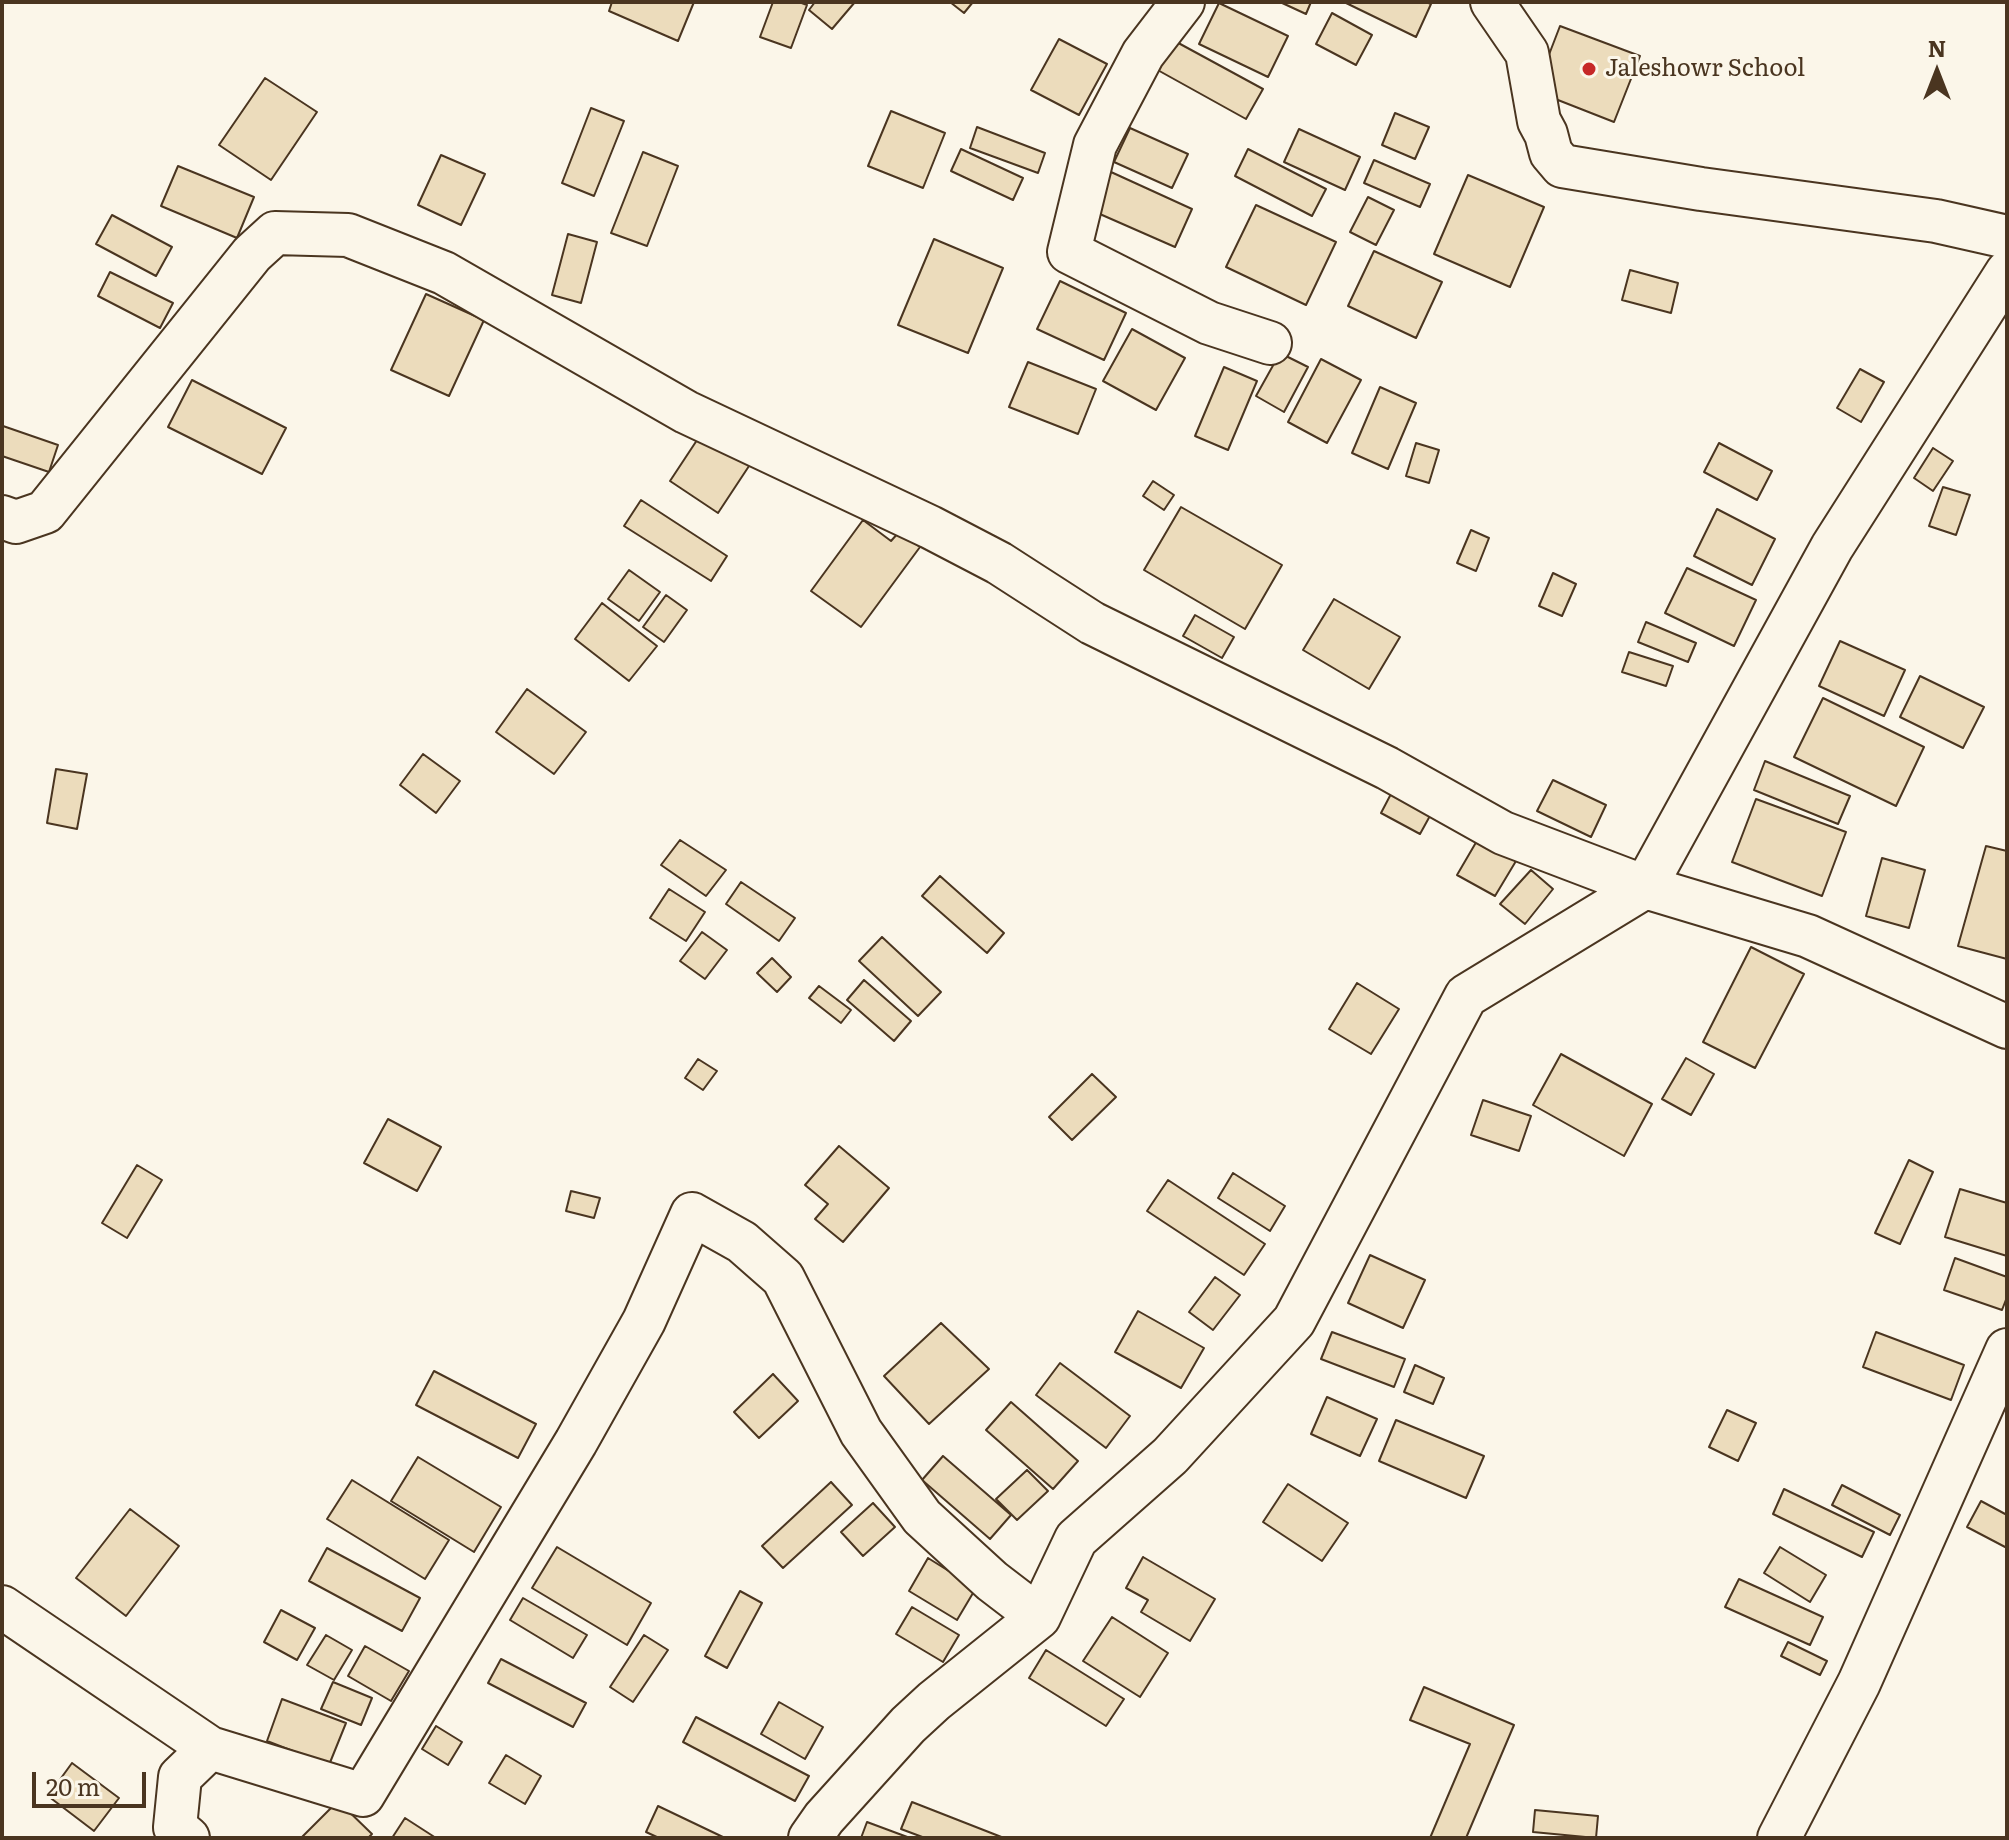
<!DOCTYPE html>
<html>
<head>
<meta charset="utf-8">
<style>
	body { margin:0 }
	#map { position:relative; width:2009px; height:1840px; overflow:hidden; background:#fbf6e9; font-family:Literata,serif }
	canvas { display:block }
	.frame { position:absolute; inset:0; border:4px solid #4a3520; pointer-events:none }
	.north { position:absolute; left:1897px; top:32px; width:80px; height:80px; -webkit-text-stroke:6px #fbf6e9; paint-order:stroke; rotate:0deg; font-size:22px; font-weight:700; line-height:32px; text-align:center; color:#4a3520 }
	.north::after { content:''; display:block; margin:auto; width:28px; height:36px; background:#4a3520; clip-path:polygon(50% 0,100% 100%,50% 72%,0 100%) }
	.scale { position:absolute; left:32px; top:1772px; width:114px; height:36px; box-sizing:border-box; border:4px solid #4a3520; border-top:0; padding-left:10px; font-size:24px; line-height:28px; white-space:nowrap; color:#4a3520; -webkit-text-stroke:6px #fbf6e9; paint-order:stroke }
</style>
</head>
<body>
<div id="map">
<canvas width="2009" height="1840"></canvas>
<div class="frame"></div>
<div class="north">N</div>
<div class="scale">20 m</div>
</div>
<script>
const context = document.querySelector('canvas').getContext('2d');
context.lineJoin = 'round';
function paint(path, color) {
  context.fillStyle = color;
  context.fill(path, 'evenodd');
}
function shape(rows) {
  const path = new Path2D();
  for (const r of rows) {
    path.moveTo(r[0], r[1]);
    for (let i = 2; i < r.length; i += 2) path.lineTo(r[i], r[i + 1]);
  }
  return path;
}
function strokePath(path, color, width, dash) {
  context.strokeStyle = color;
  context.lineWidth = width;
  context.lineCap = dash ? 'butt' : 'round';
  context.setLineDash(dash || []);
  context.stroke(path);
}
function label(font, color, halo, rows, align = 'center') {
  context.font = font + ' Literata,serif';
  context.lineWidth = 6;
  context.setLineDash([]);
  context.textBaseline = 'middle';
  context.strokeStyle = halo;
  context.fillStyle = color;
  for (const [text, x, y, turn = 0] of rows) {
    context.save();
    context.translate(x, y);
    context.rotate((+turn || 0) * Math.PI / 180);
    context.textAlign = isNaN(turn) ? turn : align;
    if (halo) context.strokeText(text, 0, 0);
    context.fillText(text, 0, 0);
    context.restore();
  }
}
const building = shape([
	[612,2,694,2,678,41,609,11,612,2],
	[773,2,799,2,807,5,791,48,760,37,773,2],
	[815,2,855,2,832,29,809,10,815,2],
	[950,2,973,2,964,13,950,2],
	[1280,2,1311,2,1306,14,1280,2],
	[1344,2,1426,2,1431,4,1416,37,1344,2],
	[1219,3,1288,36,1268,77,1199,44,1219,3],
	[1332,13,1372,35,1356,65,1316,44,1332,13],
	[1560,26,1640,56,1614,122,1535,91,1560,26],
	[1059,39,1107,64,1079,115,1031,90,1059,39],
	[1171,39,1263,89,1246,119,1154,68,1171,39],
	[265,78,317,112,271,180,219,145,265,78],
	[591,108,624,121,594,196,562,183,591,108],
	[891,111,945,133,923,188,868,166,891,111],
	[1395,113,1429,127,1415,159,1382,145,1395,113],
	[977,127,1045,153,1038,173,970,148,977,127],
	[1130,128,1188,154,1172,188,1114,162,1130,128],
	[1299,129,1360,157,1345,190,1284,162,1299,129],
	[961,149,1023,178,1013,200,951,171,961,149],
	[1248,149,1326,189,1312,216,1235,176,1248,149],
	[643,152,678,166,647,246,611,233,643,152],
	[441,155,485,174,461,225,418,205,441,155],
	[1374,160,1430,184,1420,207,1364,183,1374,160],
	[178,166,254,197,237,238,161,206,178,166],
	[1111,172,1192,209,1175,247,1093,211,1111,172],
	[1468,175,1544,207,1510,287,1434,254,1468,175],
	[1368,197,1394,210,1376,245,1350,232,1368,197],
	[1256,205,1336,242,1306,305,1226,267,1256,205],
	[112,215,172,247,156,276,96,244,112,215],
	[568,234,597,242,581,303,552,295,568,234],
	[934,239,1003,268,968,353,898,325,934,239],
	[1374,251,1442,282,1416,338,1348,306,1374,251],
	[1630,270,1678,283,1671,313,1622,300,1630,270],
	[110,272,173,303,160,328,98,296,110,272],
	[1060,281,1126,313,1104,360,1037,329,1060,281],
	[426,294,484,320,449,396,391,370,426,294],
	[1132,329,1185,358,1156,410,1103,381,1132,329],
	[1280,353,1308,367,1284,412,1256,396,1280,353],
	[1321,359,1361,380,1327,443,1288,422,1321,359],
	[1028,362,1096,389,1078,434,1009,407,1028,362],
	[1224,367,1257,381,1228,450,1195,436,1224,367],
	[1860,369,1884,382,1861,422,1837,408,1860,369],
	[192,380,286,428,262,474,168,427,192,380],
	[1380,387,1416,403,1388,469,1352,453,1380,387],
	[3,426,58,445,49,472,2,456,3,426],
	[703,431,751,463,718,513,670,481,703,431],
	[1416,443,1439,450,1429,483,1406,476,1416,443],
	[1719,443,1772,471,1757,500,1704,472,1719,443],
	[1933,448,1953,461,1933,491,1914,478,1933,448],
	[1153,481,1174,495,1164,510,1143,496,1153,481],
	[1943,487,1970,495,1956,535,1929,526,1943,487],
	[641,500,727,556,711,581,624,526,641,500],
	[1181,507,1282,565,1245,629,1144,570,1181,507],
	[1717,509,1775,539,1752,585,1694,556,1717,509],
	[863,520,891,541,899,532,920,547,861,627,811,591,863,520],
	[1471,530,1489,538,1476,571,1457,563,1471,530],
	[1687,568,1756,600,1734,646,1665,613,1687,568],
	[629,570,660,592,639,621,608,599,629,570],
	[1553,573,1576,584,1562,616,1539,606,1553,573],
	[666,595,687,610,664,642,643,627,666,595],
	[1334,599,1400,637,1369,689,1303,650,1334,599],
	[602,603,657,646,629,681,575,639,602,603],
	[1195,615,1234,637,1222,658,1183,636,1195,615],
	[1646,622,1696,643,1688,662,1638,642,1646,622],
	[1840,641,1905,670,1884,716,1819,686,1840,641],
	[1629,652,1673,666,1666,686,1622,672,1629,652],
	[1920,676,1984,707,1963,748,1900,717,1920,676],
	[527,689,586,732,554,774,496,732,527,689],
	[1823,698,1924,747,1896,806,1794,757,1823,698],
	[423,754,460,781,436,813,400,785,423,754],
	[1765,761,1850,796,1838,824,1754,790,1765,761],
	[56,769,87,774,77,829,47,823,56,769],
	[1553,780,1606,805,1591,837,1537,811,1553,780],
	[1392,792,1431,814,1420,834,1381,813,1392,792],
	[1756,799,1846,832,1822,896,1732,862,1756,799],
	[1478,839,1516,861,1495,896,1457,875,1478,839],
	[680,840,726,870,706,896,661,865,680,840],
	[1986,846,2007,851,2007,959,1958,946,1986,846],
	[1882,858,1925,870,1909,928,1866,916,1882,858],
	[1531,870,1553,889,1525,924,1500,904,1531,870],
	[940,876,1004,933,987,953,922,896,940,876],
	[741,882,795,918,779,941,726,904,741,882],
	[669,889,705,912,686,941,650,918,669,889],
	[702,932,727,950,705,979,680,961,702,932],
	[882,937,941,992,918,1016,859,961,882,937],
	[1751,947,1804,974,1755,1068,1703,1042,1751,947],
	[772,958,791,977,777,992,757,973,772,958],
	[864,980,911,1021,894,1041,847,1000,864,980],
	[1357,983,1399,1009,1371,1054,1329,1029,1357,983],
	[819,986,851,1010,841,1023,809,998,819,986],
	[1561,1054,1652,1104,1624,1156,1533,1105,1561,1054],
	[1686,1058,1714,1074,1691,1115,1662,1099,1686,1058],
	[698,1059,717,1071,703,1090,685,1078,698,1059],
	[1092,1074,1116,1097,1072,1140,1049,1117,1092,1074],
	[1483,1100,1531,1116,1519,1151,1471,1135,1483,1100],
	[388,1119,441,1147,417,1191,364,1163,388,1119],
	[839,1146,889,1188,843,1242,815,1219,828,1204,805,1185,839,1146],
	[1909,1160,1933,1172,1900,1244,1875,1233,1909,1160],
	[137,1165,162,1180,127,1238,102,1223,137,1165],
	[1233,1173,1285,1206,1270,1231,1218,1198,1233,1173],
	[1168,1180,1265,1244,1244,1275,1147,1211,1168,1180],
	[1960,1189,2007,1203,2007,1256,1945,1237,1960,1189],
	[571,1191,600,1198,594,1218,566,1211,571,1191],
	[1370,1255,1425,1280,1403,1328,1348,1303,1370,1255],
	[1955,1258,2007,1277,2007,1297,2002,1310,1944,1290,1955,1258],
	[1215,1277,1240,1295,1213,1330,1189,1312,1215,1277],
	[1138,1311,1204,1348,1181,1388,1115,1352,1138,1311],
	[941,1323,989,1369,929,1424,884,1376,941,1323],
	[1332,1332,1405,1359,1394,1387,1321,1359,1332,1332],
	[1876,1332,1964,1365,1951,1400,1863,1367,1876,1332],
	[1060,1363,1130,1416,1106,1448,1036,1395,1060,1363],
	[1415,1365,1444,1378,1433,1404,1404,1392,1415,1365],
	[434,1371,536,1424,518,1458,416,1405,434,1371],
	[773,1374,798,1401,759,1438,734,1412,773,1374],
	[1327,1397,1377,1419,1360,1456,1311,1434,1327,1397],
	[1011,1402,1078,1461,1053,1489,986,1430,1011,1402],
	[1727,1410,1756,1423,1738,1461,1709,1447,1727,1410],
	[1396,1420,1484,1456,1466,1498,1379,1461,1396,1420],
	[943,1456,1011,1515,990,1539,922,1480,943,1456],
	[418,1457,501,1507,474,1552,391,1501,418,1457],
	[1027,1470,1048,1491,1017,1520,996,1499,1027,1470],
	[352,1480,449,1540,425,1579,327,1519,352,1480],
	[831,1482,852,1505,783,1568,762,1546,831,1482],
	[1288,1484,1348,1523,1322,1561,1263,1522,1288,1484],
	[1842,1485,1900,1515,1890,1535,1832,1505,1842,1485],
	[1784,1489,1874,1532,1862,1557,1773,1514,1784,1489],
	[1981,1501,2007,1515,2007,1548,1967,1527,1981,1501],
	[873,1503,895,1527,863,1556,841,1532,873,1503],
	[130,1509,179,1546,126,1616,76,1578,130,1509],
	[557,1547,651,1603,627,1645,532,1588,557,1547],
	[1780,1547,1826,1575,1810,1602,1764,1573,1780,1547],
	[327,1548,420,1598,402,1631,309,1581,327,1548],
	[1143,1557,1215,1599,1190,1641,1141,1612,1148,1600,1126,1588,1143,1557],
	[928,1558,976,1588,957,1620,909,1591,928,1558],
	[1739,1579,1823,1617,1810,1645,1725,1607,1739,1579],
	[740,1591,762,1603,727,1668,705,1656,740,1591],
	[523,1598,587,1635,573,1658,510,1620,523,1598],
	[912,1607,959,1635,943,1662,896,1634,912,1607],
	[281,1610,315,1628,297,1660,264,1642,281,1610],
	[1112,1617,1168,1653,1140,1697,1083,1661,1112,1617],
	[326,1635,352,1650,334,1680,307,1665,326,1635],
	[644,1635,668,1650,633,1702,610,1687,644,1635],
	[1788,1642,1827,1661,1820,1675,1781,1656,1788,1642],
	[365,1646,409,1671,391,1701,348,1676,365,1646],
	[1046,1650,1124,1699,1106,1726,1029,1678,1046,1650],
	[501,1659,586,1703,573,1727,488,1683,501,1659],
	[333,1682,372,1698,361,1725,321,1709,333,1682],
	[1424,1687,1514,1725,1466,1838,1430,1838,1470,1744,1410,1720,1424,1687],
	[282,1699,346,1723,329,1765,267,1741,282,1699],
	[779,1702,823,1727,805,1759,761,1734,779,1702],
	[696,1717,809,1776,795,1801,683,1742,696,1717],
	[436,1726,462,1742,448,1765,422,1749,436,1726],
	[506,1755,541,1776,525,1804,489,1783,506,1755],
	[72,1763,119,1798,94,1831,48,1796,72,1763],
	[338,1801,372,1834,368,1838,301,1838,338,1801],
	[912,1802,1004,1838,925,1838,901,1829,912,1802],
	[658,1806,725,1838,659,1838,646,1832,658,1806],
	[1535,1810,1598,1816,1596,1838,1533,1832,1535,1810],
	[405,1818,436,1838,392,1838,405,1818],
	[867,1822,910,1838,861,1838,867,1822]
]);
const minor = shape([
	[1183,2,1143,54,1095,145,1069,252,1209,323,1270,343],
	[1492,2,1527,53,1539,121,1546,134,1551,153,1562,166,1701,189,1936,221,2007,237],
	[2,517,16,522,45,512,252,254,275,233,348,235,444,273,686,412,930,527,999,563,1092,623,1387,768,1503,833,1645,887,1808,936,2007,1027],
	[2,1607,210,1748,180,1777,175,1827,188,1838],
	[210,1748,363,1795,576,1442,644,1321,692,1214,742,1242,783,1278,861,1432,922,1517,992,1581,1039,1617],
	[810,1838,824,1818,908,1725,934,1701,1039,1617,1076,1539,1170,1456,1294,1321,1466,996,1645,887,1832,547,2007,272],
	[1779,1838,1859,1683,2007,1350]
]);
const markers = [
	[1589,69,8,"#c62828"]
];
const poiNames = [
	["Jaleshowr School",1605,69]
];
paint(building, '#ecdcbc');
strokePath(building, '#4a3520', 2);
strokePath(minor, '#4a3520', 46);
strokePath(minor, '#fbf6e9', 42);
for (const [x, y, r, color] of markers) {
  const dot = new Path2D();
  dot.arc(x, y, r, 0, 2 * Math.PI);
  context.fillStyle = color;
  context.fill(dot);
  strokePath(dot, '#fbf6e9', 3);
}
label('24px', '#4a3520', '#fbf6e9', poiNames, 'left');
</script>
</body>
</html>
